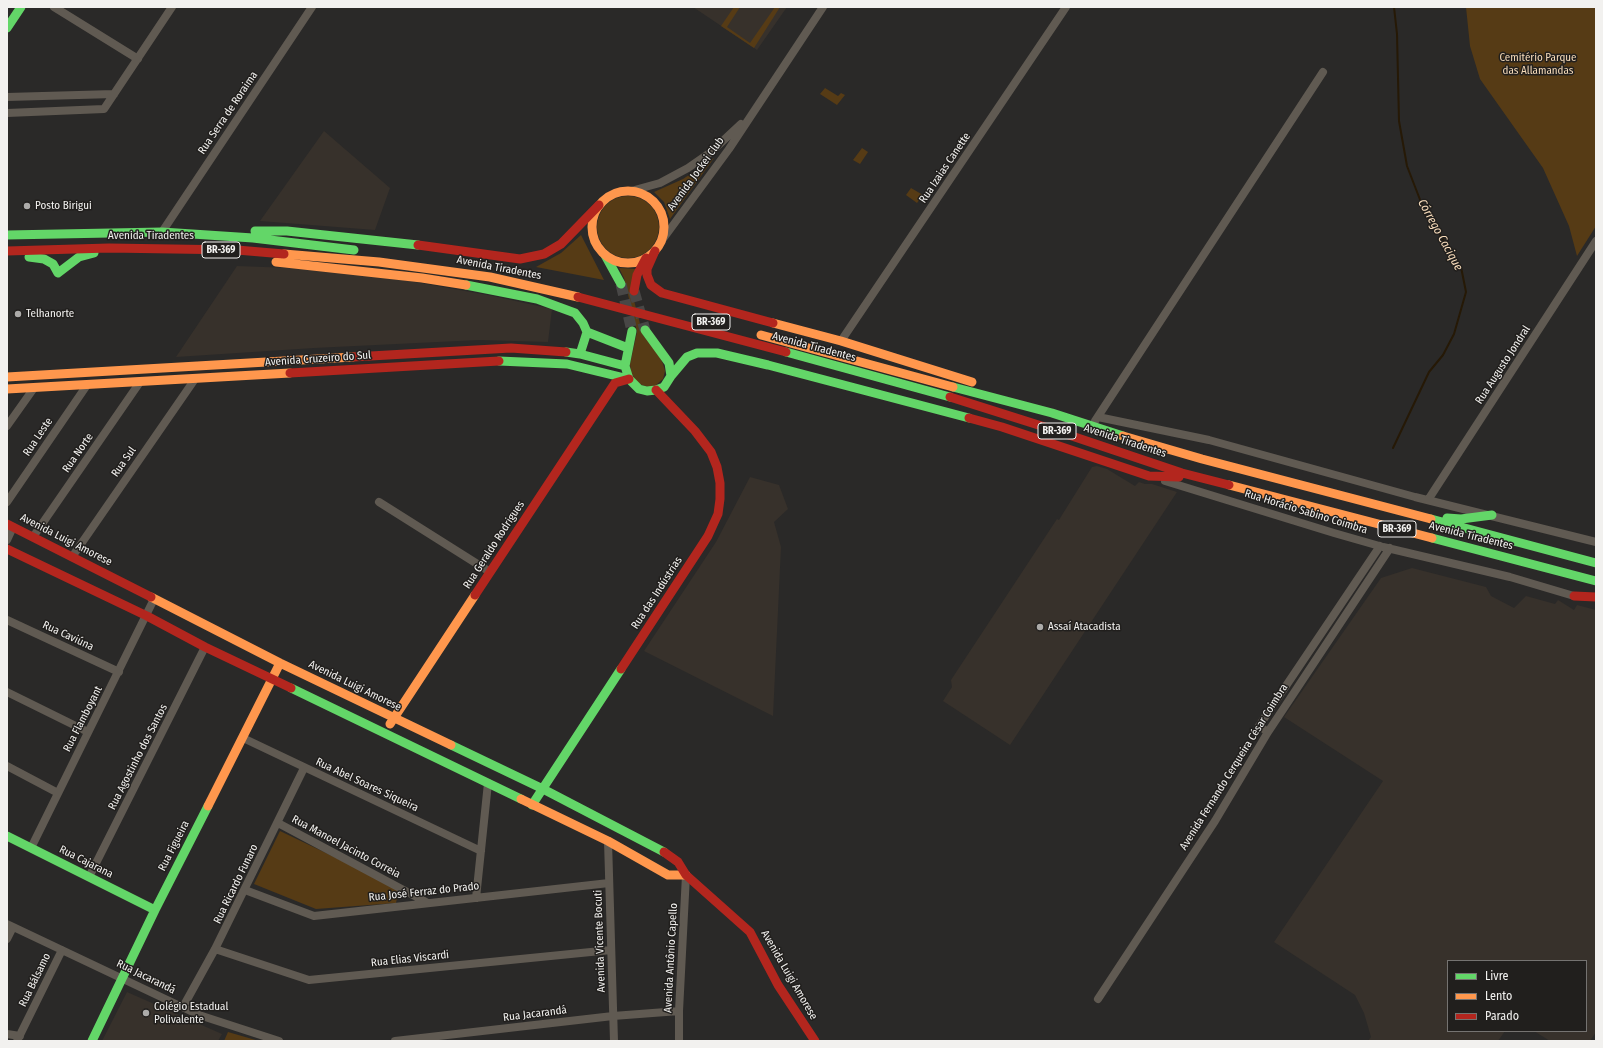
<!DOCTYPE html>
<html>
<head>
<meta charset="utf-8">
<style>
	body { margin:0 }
	#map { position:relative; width:1603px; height:1048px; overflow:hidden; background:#2a2928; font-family:"Fira Sans Condensed",sans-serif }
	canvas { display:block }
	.frame { position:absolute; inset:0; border:8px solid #f2f1ef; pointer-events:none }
	.legend { position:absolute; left:1447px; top:960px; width:140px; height:72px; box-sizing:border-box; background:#211f1d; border:1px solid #757371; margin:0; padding:5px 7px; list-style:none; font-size:12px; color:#f2f1ef }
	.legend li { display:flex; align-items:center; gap:8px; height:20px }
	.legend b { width:20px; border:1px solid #757371 }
</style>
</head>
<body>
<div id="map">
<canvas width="1603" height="1048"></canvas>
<div class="frame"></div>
<ul class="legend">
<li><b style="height:5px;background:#63d668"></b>Livre</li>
<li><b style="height:5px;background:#ff974d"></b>Lento</li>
<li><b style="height:5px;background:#b3261e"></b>Parado</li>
</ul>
</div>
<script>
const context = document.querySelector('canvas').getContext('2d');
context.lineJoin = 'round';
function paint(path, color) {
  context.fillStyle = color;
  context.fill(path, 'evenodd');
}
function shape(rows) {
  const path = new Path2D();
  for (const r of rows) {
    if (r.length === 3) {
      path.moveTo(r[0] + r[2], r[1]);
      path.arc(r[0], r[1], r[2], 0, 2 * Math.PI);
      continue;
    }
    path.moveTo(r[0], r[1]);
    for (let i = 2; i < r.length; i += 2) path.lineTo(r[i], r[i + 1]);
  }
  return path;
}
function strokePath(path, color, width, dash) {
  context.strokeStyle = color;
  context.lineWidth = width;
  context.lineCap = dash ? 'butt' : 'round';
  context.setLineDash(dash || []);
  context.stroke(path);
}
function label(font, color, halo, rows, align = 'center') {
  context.font = font + ' "Fira Sans Condensed",sans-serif';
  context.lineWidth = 3;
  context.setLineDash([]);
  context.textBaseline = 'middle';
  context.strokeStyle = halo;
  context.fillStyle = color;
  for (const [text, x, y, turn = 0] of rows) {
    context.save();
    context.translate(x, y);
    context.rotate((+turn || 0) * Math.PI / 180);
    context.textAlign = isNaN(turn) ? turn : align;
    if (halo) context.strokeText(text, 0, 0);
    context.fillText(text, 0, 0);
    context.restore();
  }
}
const built = shape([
	[693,7,787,7,757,50],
	[324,131,390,188,375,230,260,221],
	[237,266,317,269,370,274,493,296,552,309,548,342,479,340,314,348,176,357],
	[1097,466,1107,469,1135,486,1139,482,1145,484,1152,484,1177,492,1010,745,943,701,952,687,951,680,1057,519,1059,520,1062,515,1092,467],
	[750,477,779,485,788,509,774,522,781,547,773,716,644,651,716,542],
	[1412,568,1486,587,1491,596,1514,608,1526,596,1555,604,1558,600,1574,610,1577,605,1596,610,1596,1032,1590,1041,1550,1041,1534,1031,1586,1031,1586,961,1448,961,1448,1031,1505,1031,1498,1041,1368,1041,1371,1037,1364,1013,1355,995,1274,942,1383,781,1284,717,1381,578],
	[127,992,222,1034,218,1041,102,1041]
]);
const green = shape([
	[734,7,740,7,727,27,750,43,775,7,780,7,754,48,721,26],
	[1466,7,1596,7,1596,226,1577,256,1569,226,1543,168,1480,79,1470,46],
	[825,88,838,96,841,93,845,95,837,105,820,94],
	[862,148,868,152,860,164,853,160],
	[714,158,670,219,664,202,654,192,683,179],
	[911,188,923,195,917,203,906,195],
	[628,227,31],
	[581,235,604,280,536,267,561,253],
	[619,268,636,269,631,289,643,335,660,357,663,364,665,371,663,379,656,385,649,387,642,385,637,382,631,373,630,364,637,332,624,278],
	[280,831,399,888,396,903,316,909,254,884],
	[228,1032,259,1041,224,1041]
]);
const stream = shape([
	[1393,448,1429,372,1443,355,1454,334,1466,292,1461,267,1424,210,1407,166,1399,121,1397,34,1394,7]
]);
const secondaryTunnel = shape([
	[621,284,632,331],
	[634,291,645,330]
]);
const street = shape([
	[54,7,138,59],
	[7,97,114,94],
	[7,113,104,109,172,7],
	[631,191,660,183,688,168,711,152,741,124],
	[162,232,312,7],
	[660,243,729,149,823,7],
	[841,341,1066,7],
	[1098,417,1209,440,1415,497,1596,542],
	[1095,421,1323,72],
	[7,426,34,388],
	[1165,481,1334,533,1383,547,1510,577,1574,596],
	[1428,500,1596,241],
	[7,502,87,385],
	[379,502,490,572],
	[33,537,140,382],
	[7,540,13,527],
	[72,557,195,379],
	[7,620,119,672],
	[7,692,88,732],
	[1268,732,1259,726,1380,546],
	[243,738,481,851],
	[7,766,58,793],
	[278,823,426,902],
	[608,841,614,1041],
	[31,848,154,599],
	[89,877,205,647],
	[245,890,314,916,609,883],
	[476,898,488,783],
	[7,924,199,1015,279,1041],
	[7,939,13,927],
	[215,949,309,980,611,950],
	[1098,999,1215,821,1268,732,1390,548],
	[183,1007,215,949,304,768],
	[7,1034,20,1036],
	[17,1041,62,950],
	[395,1041,613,1016,679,1011],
	[679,1041,679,1011,686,875]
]);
const fast = shape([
	[7,28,21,7],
	[255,231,287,231,418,245],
	[7,235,162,232,253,238,354,250],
	[605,255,621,284],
	[29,257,44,259,53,264,58,273,79,257,94,253],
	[466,285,537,299,575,313,583,323,587,332,628,348],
	[632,331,625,366,629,379,639,389,647,391,656,390,664,387,671,376,669,363,645,330],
	[566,352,580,354,625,366],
	[786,352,950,397],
	[580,354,587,332],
	[499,361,567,364,629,379],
	[671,376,687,357,697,353,717,353,768,365,969,418],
	[953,387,1052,413,1123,436],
	[1447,518,1461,519,1492,515],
	[1431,519,1596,563],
	[1432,538,1596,581],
	[291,688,521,799],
	[451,745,543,789,664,852],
	[532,805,621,669],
	[7,836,155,910],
	[92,1041,155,910,208,806]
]);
const slow = shape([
	[628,227,36],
	[284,254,379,262,490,277,578,297],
	[276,262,422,278,466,285],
	[773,323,841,341,972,382],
	[761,335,953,387],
	[7,377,353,357],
	[7,389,290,373],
	[1123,436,1202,459,1431,519],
	[1229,485,1432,538],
	[151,597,280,663,451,745],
	[390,724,475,595],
	[521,799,608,841,668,875,686,875],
	[208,806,280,663]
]);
const jam = shape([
	[418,245,520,259,544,254,561,244,599,205],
	[7,251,109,248,237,250,284,254],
	[655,251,647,269,647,275,651,285,662,293,773,323],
	[634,291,637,275,646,258],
	[578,297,786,352],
	[353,357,511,348,566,352],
	[290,373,499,361],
	[950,397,1051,429,1182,473,1229,485],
	[969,418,1002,427,1149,476,1179,477],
	[7,524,151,597],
	[7,549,147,616,205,647,291,688],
	[475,595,615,383,629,379],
	[1574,596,1596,597],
	[621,669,708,536,718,514,720,499,720,483,717,467,711,452,695,431,656,390],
	[664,852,678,862,686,875,750,932,778,985,815,1041]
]);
const markers = [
	[27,206,4,"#acaba9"],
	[18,314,4,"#acaba9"],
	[1040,627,4,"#acaba9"],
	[146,1013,4,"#acaba9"]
];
const shields = [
	[221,250,38],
	[711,322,38],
	[1057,431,38],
	[1397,529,38]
];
const shieldNames = [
	["BR-369",221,250],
	["BR-369",711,322],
	["BR-369",1057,431],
	["BR-369",1397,529]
];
const parkNames = [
	["Cemitério Parque",1538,58],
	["das Allamandas",1538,71]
];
const streetNames = [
	["Rua Serra de Roraima",228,113,-56],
	["Rua Izaias Canette",945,168,-56],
	["Avenida Jockei Club",696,174,-54],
	["Avenida Tiradentes",151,236],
	["Avenida Tiradentes",499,268,11],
	["Avenida Tiradentes",814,347,15],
	["Avenida Cruzeiro do Sul",318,359,-4],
	["Rua Augusto Jondral",1503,365,-57],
	["Rua Leste",38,437,-56],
	["Avenida Tiradentes",1125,441,18],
	["Rua Norte",78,453,-55],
	["Rua Sul",124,462,-55],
	["Rua Horácio Sabino Coimbra",1306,512,17],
	["Avenida Tiradentes",1471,536,14],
	["Avenida Luigi Amorese",66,540,27],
	["Rua Geraldo Rodrigues",494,545,-57],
	["Rua das Indústrias",657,593,-57],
	["Rua Caviúna",68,636,25],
	["Avenida Luigi Amorese",355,686,26],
	["Rua Flamboyant",83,719,-63],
	["Rua Agostinho dos Santos",138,757,-63],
	["Avenida Fernando Cerqueira César Coimbra",1234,767,-58],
	["Rua Abel Soares Siqueira",367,785,25],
	["Rua Figueira",174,846,-63],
	["Rua Manoel Jacinto Correia",346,847,28],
	["Rua Cajarana",86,862,27],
	["Rua Ricardo Funaro",236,884,-64],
	["Rua José Ferraz do Prado",424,892,-6],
	["Avenida Vicente Bocuti",600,941,-92],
	["Avenida Antônio Capello",671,958,-87],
	["Rua Elias Viscardi",410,959,-6],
	["Avenida Luigi Amorese",789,975,60],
	["Rua Jacarandá",146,977,26],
	["Rua Bálsamo",35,980,-64],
	["Rua Jacarandá",535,1014,-7]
];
const poiNames = [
	["Posto Birigui",35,206],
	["Telhanorte",26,314],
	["Assaí Atacadista",1048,627],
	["Colégio Estadual",154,1007],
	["Polivalente",154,1020]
];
const waterNames = [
	["Córrego Cacique",1440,235,61]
];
paint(built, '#37312b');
paint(green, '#563b15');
strokePath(stream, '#261906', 2);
strokePath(secondaryTunnel, '#484746', 11, [11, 5.5]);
strokePath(street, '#605a52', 8);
strokePath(fast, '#63d668', 9);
strokePath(slow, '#ff974d', 9);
strokePath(jam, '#b3261e', 9);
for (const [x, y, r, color] of markers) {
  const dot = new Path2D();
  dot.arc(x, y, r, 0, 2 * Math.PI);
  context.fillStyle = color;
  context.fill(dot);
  strokePath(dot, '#211f1d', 1.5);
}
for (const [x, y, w] of shields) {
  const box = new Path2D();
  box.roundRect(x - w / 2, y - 8, w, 16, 3);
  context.fillStyle = '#211f1d';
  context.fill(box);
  strokePath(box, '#f2f1ef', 1);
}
label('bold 10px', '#f2f1ef', null, shieldNames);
label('11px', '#f5dab9', '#211f1d', parkNames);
label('11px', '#f2f1ef', '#211f1d', streetNames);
label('11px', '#f2f1ef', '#211f1d', poiNames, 'left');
label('italic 12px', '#fadebd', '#211f1d', waterNames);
</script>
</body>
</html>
